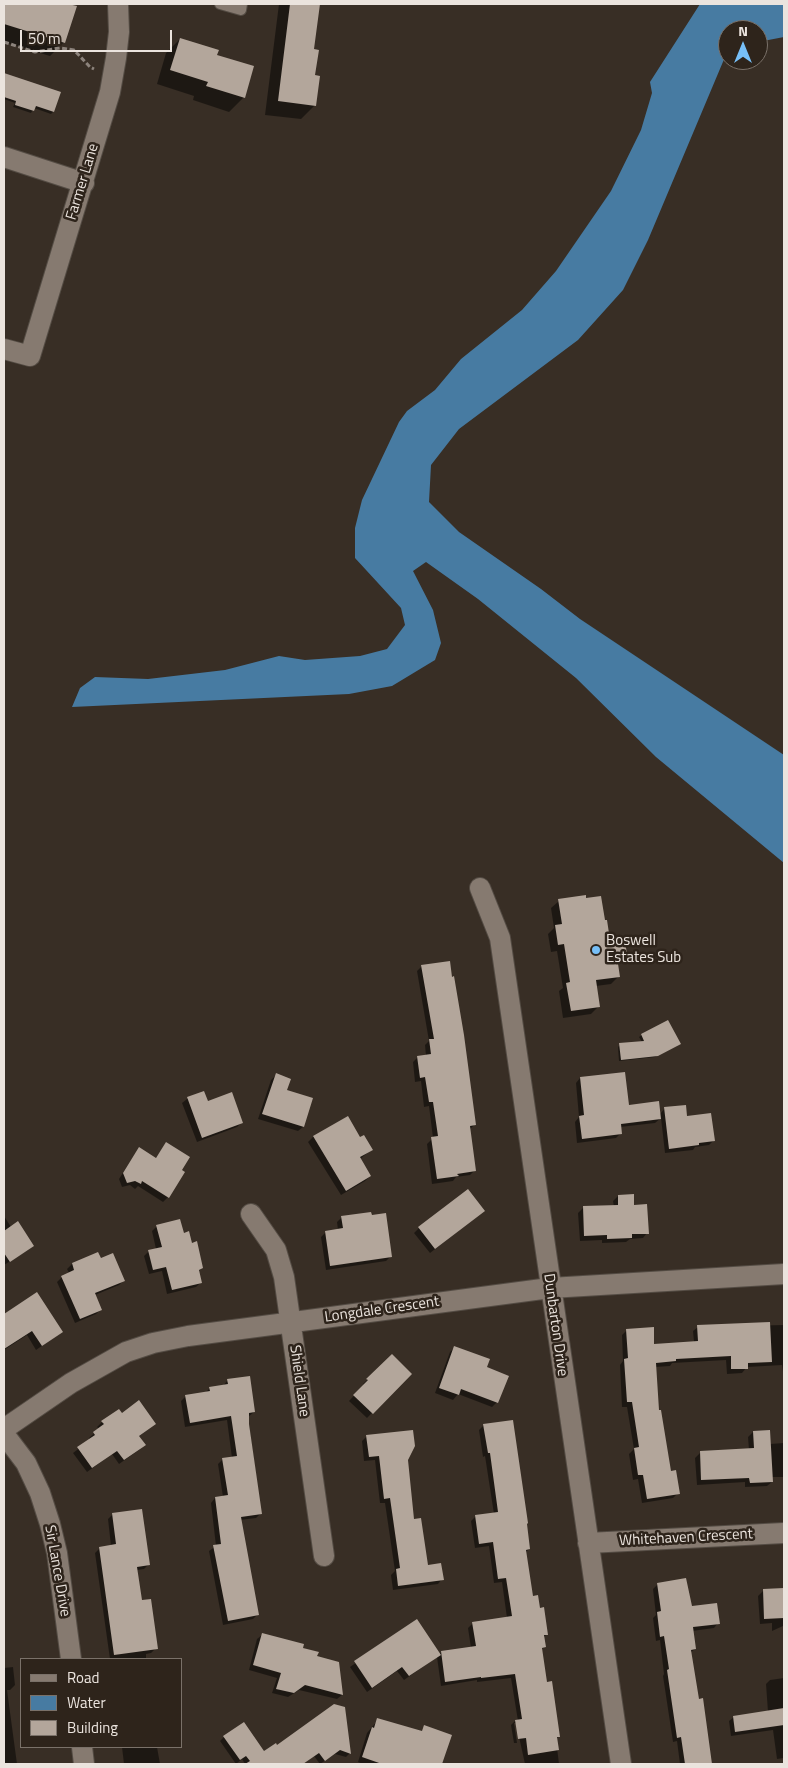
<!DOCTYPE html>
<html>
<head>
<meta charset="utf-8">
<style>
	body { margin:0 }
	#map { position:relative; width:788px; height:1768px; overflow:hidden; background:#382e25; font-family:"Titillium Web",sans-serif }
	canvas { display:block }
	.frame { position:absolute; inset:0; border:5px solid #ebe4de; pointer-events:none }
	.legend { position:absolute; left:20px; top:1658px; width:162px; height:90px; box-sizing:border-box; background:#2e241b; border:1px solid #7a7169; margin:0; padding:6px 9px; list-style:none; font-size:15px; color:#ebe4de }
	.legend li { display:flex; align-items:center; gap:10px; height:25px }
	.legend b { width:25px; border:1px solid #7a7169 }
	.north { position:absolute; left:718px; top:20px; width:50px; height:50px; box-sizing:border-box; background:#2e241b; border:1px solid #7a7169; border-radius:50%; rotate:0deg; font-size:14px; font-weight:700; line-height:20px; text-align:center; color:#ebe4de }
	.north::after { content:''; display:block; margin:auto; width:18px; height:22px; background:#77bff7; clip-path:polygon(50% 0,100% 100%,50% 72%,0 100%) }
	.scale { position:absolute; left:20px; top:30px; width:152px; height:22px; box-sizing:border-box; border:2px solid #ebe4de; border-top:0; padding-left:6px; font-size:15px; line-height:18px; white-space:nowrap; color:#ebe4de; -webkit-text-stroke:4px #2e241b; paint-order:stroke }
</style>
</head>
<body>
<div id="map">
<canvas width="788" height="1768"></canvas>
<div class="frame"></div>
<ul class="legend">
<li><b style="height:6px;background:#867a70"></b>Road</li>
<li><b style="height:14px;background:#477ba2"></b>Water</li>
<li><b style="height:14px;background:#b3a69b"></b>Building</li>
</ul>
<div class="north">N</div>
<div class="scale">50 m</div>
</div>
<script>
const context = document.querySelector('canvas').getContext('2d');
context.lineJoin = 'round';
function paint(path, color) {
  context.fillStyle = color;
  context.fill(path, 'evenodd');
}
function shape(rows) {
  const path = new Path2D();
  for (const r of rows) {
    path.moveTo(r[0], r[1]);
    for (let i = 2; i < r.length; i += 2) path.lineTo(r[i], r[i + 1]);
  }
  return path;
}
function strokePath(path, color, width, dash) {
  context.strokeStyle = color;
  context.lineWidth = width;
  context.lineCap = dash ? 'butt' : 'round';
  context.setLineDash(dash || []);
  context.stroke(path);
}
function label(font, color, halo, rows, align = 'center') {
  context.font = font + ' "Titillium Web",sans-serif';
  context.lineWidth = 5;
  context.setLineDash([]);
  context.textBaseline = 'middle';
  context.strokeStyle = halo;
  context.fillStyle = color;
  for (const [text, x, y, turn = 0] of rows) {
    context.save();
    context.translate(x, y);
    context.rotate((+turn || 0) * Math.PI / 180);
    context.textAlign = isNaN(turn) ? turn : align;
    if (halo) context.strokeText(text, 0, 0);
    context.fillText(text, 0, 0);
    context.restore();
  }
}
const water = shape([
	[700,4,784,4,784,37,758,42,758,30,728,30,728,56,725,57,648,240,623,290,578,340,459,429,431,465,429,502,459,532,541,589,580,619,784,755,784,863,656,757,576,678,478,599,426,562,413,571,433,610,441,643,435,660,392,686,349,694,72,707,80,688,95,677,148,679,225,670,279,656,305,660,360,656,387,649,405,625,401,608,355,558,355,528,362,500,399,422,407,411,435,390,461,359,522,310,556,271,611,191,641,130,652,93,650,82]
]);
const shadow = shape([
	[4,4,64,4,75,7,64,42,50,56,4,42],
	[279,4,319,4,312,50,315,105,301,119,265,115],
	[180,39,215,55,253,67,243,98,229,112,193,100,194,96,157,84,166,53],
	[4,75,59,93,53,112,51,114,34,108,31,113,13,107,15,103,4,99],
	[559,901,626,955,617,963,619,976,611,984,596,986,599,1006,591,1014,563,1018,559,991,563,988,557,951,551,952,548,934,554,928,551,908],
	[422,966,475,1124,469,1130,475,1170,470,1175,456,1177,453,1181,432,1184,427,1144,433,1138,429,1106,424,1107,421,1081,415,1082,413,1062,418,1057,426,1056,425,1045,429,1041,417,971],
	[642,1035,677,1046,655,1057,619,1061,618,1047,620,1045,642,1042,639,1037],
	[276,1075,286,1090,303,1127,298,1131,258,1119,271,1080],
	[580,1078,628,1106,660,1114,665,1108,686,1117,714,1140,709,1145,695,1147,693,1150,665,1153,661,1118,655,1123,620,1127,620,1134,616,1138,577,1143,575,1122,579,1117,576,1083],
	[204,1093,207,1103,242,1122,237,1127,197,1142,182,1103,187,1099],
	[347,1117,360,1139,371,1150,360,1159,370,1176,365,1181,341,1195,308,1142,313,1137],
	[166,1144,168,1197,163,1202,138,1186,135,1189,130,1185,122,1187,119,1179,135,1154,140,1149,155,1159],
	[618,1196,633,1206,647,1233,643,1238,630,1239,626,1242,602,1243,602,1240,580,1241,578,1213,583,1208,614,1207,613,1201],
	[484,1211,430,1253,414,1233,419,1228],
	[4,1216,11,1227,33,1246,28,1250,4,1265],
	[371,1216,391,1256,386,1261,326,1270,321,1237,326,1232,338,1230,337,1222,342,1217],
	[157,1226,183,1234,191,1244,202,1268,198,1272,201,1282,196,1287,167,1294,162,1271,149,1274,144,1256,149,1251,156,1249,152,1231],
	[97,1253,100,1260,124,1280,119,1285,95,1295,101,1309,96,1314,75,1323,57,1282,62,1277,69,1273,67,1269,72,1264],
	[37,1294,62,1332,36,1350,27,1335,4,1350,4,1315],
	[784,1325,784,1378,782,1365,747,1367,742,1373,727,1374,726,1360,672,1363,670,1366,655,1367,658,1411,669,1472,678,1493,673,1498,642,1503,638,1479,633,1480,629,1454,634,1449,627,1407,622,1407,620,1365,623,1361,622,1335,627,1330,653,1345,694,1342,693,1331,698,1327],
	[455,1347,497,1402,492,1407,458,1394,453,1400,435,1393,450,1352],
	[392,1356,410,1374,367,1418,349,1401,364,1385,363,1384],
	[227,1381,254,1412,248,1417,261,1513,256,1518,240,1520,258,1614,253,1619,223,1625,209,1551,216,1546,211,1503,215,1498,223,1497,218,1464,223,1459,232,1458,227,1420,185,1427,181,1401,186,1396,205,1393,210,1388,223,1386],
	[119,1411,121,1414,155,1424,138,1437,144,1445,139,1450,119,1464,112,1454,87,1472,73,1453,90,1440,89,1438,99,1429,97,1427,102,1422],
	[484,1425,529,1549,525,1553,531,1597,547,1634,543,1638,544,1647,541,1650,546,1684,559,1736,556,1739,559,1764,525,1764,516,1723,514,1723,517,1743,514,1743,511,1725,515,1721,518,1721,511,1678,477,1682,477,1680,441,1686,437,1657,404,1680,397,1671,367,1692,350,1667,416,1621,439,1654,442,1652,471,1648,468,1628,473,1623,507,1618,502,1582,494,1583,489,1546,475,1548,471,1521,476,1516,494,1514,485,1456,483,1457,479,1430],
	[753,1432,770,1444,784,1443,784,1477,772,1477,772,1482,767,1486,745,1487,745,1482,697,1485,695,1458,700,1453,749,1450,748,1437],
	[367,1436,407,1460,413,1521,427,1566,442,1579,438,1584,393,1590,391,1575,395,1571,385,1503,380,1503,375,1460,364,1461,362,1441],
	[113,1514,148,1565,144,1569,137,1570,141,1602,156,1648,151,1653,146,1654,146,1659,110,1659,95,1553,100,1548,111,1546,108,1519],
	[658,1584,691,1607,718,1623,714,1628,692,1631,695,1649,690,1653,698,1700,702,1699,711,1764,680,1764,677,1741,673,1742,663,1676,664,1674,660,1640,656,1641,653,1618,656,1615,653,1589],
	[784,1589,784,1636,783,1626,772,1631,772,1623,760,1624,758,1596,763,1591],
	[262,1635,301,1649,316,1657,342,1695,337,1699,299,1690,288,1697,272,1693,277,1678,249,1670,257,1639],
	[13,1667,15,1685,10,1690,7,1690,17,1764,4,1764,4,1668],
	[784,1678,784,1758,777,1759,773,1730,731,1736,729,1721,734,1717,768,1712,766,1684,770,1680],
	[334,1705,350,1753,346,1757,335,1754,320,1764,314,1756,303,1764,245,1764,242,1759,236,1764,220,1741,224,1737,264,1752,277,1746],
	[378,1720,424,1733,413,1764,363,1764,358,1762,367,1733],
	[122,1747,157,1747,160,1764,124,1764]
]);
const building = shape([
	[4,4,68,4,77,6,65,43,4,24],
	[290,4,320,4,314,49,319,50,315,75,320,76,316,106,278,101],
	[180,38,219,50,217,55,254,66,245,98,206,86,208,82,170,70],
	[4,73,61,92,54,112,36,106,34,111,15,105,16,101,4,97],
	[586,895,586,898,601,896,605,920,607,920,610,940,615,939,616,941,625,940,627,955,617,957,620,977,596,980,600,1007,571,1011,566,983,570,982,564,944,558,945,555,925,562,924,558,899],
	[450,961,452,977,454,976,464,1035,476,1125,470,1126,476,1171,457,1174,459,1176,437,1179,431,1137,438,1136,433,1102,429,1102,425,1077,420,1078,417,1056,431,1054,429,1039,434,1039,421,965],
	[668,1020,681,1044,658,1056,621,1060,619,1043,644,1041,641,1034],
	[625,1072,629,1105,659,1101,661,1119,621,1124,622,1134,582,1139,579,1116,584,1115,580,1077],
	[276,1073,291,1079,287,1090,313,1098,304,1127,262,1114],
	[204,1091,208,1101,232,1092,243,1123,202,1138,187,1097],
	[686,1105,687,1116,711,1113,715,1141,699,1143,699,1145,669,1149,664,1107],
	[348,1116,360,1137,364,1135,373,1150,360,1157,371,1176,346,1191,313,1136],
	[166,1142,190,1157,182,1170,185,1172,169,1198,142,1181,141,1184,135,1181,127,1183,123,1173,139,1147,156,1158],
	[468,1189,485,1211,435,1249,418,1227],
	[634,1194,634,1205,647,1204,649,1234,632,1234,632,1238,607,1239,607,1235,584,1236,583,1206,618,1205,618,1195],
	[371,1212,372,1215,386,1213,392,1257,330,1266,325,1231,343,1228,341,1216],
	[180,1219,184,1233,189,1231,192,1243,197,1241,203,1268,199,1270,202,1283,172,1290,166,1267,153,1270,148,1250,162,1247,156,1225],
	[18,1221,34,1246,10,1262,4,1253,4,1231],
	[98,1252,101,1258,113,1253,125,1281,95,1293,102,1310,80,1319,61,1276,74,1270,72,1263],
	[37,1292,63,1332,42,1346,32,1331,4,1349,4,1314],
	[770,1322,772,1362,748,1363,748,1369,731,1369,731,1356,676,1359,676,1361,656,1363,659,1410,661,1410,671,1471,676,1470,680,1494,647,1499,643,1475,638,1475,634,1448,639,1447,632,1402,627,1402,624,1359,628,1358,626,1329,654,1327,654,1344,698,1341,697,1325],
	[454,1346,490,1359,487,1367,509,1376,498,1403,461,1389,459,1395,439,1388],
	[392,1354,412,1374,373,1414,353,1395,368,1380,366,1379],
	[250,1376,255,1412,249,1413,249,1424,262,1514,241,1517,259,1615,228,1621,213,1545,221,1544,215,1497,228,1495,222,1458,237,1456,231,1416,190,1423,185,1395,210,1391,209,1387,228,1384,227,1379],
	[139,1400,156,1424,139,1436,146,1445,124,1460,117,1451,92,1468,77,1447,95,1435,93,1432,104,1424,101,1421,119,1409,122,1413],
	[513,1420,528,1523,527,1524,530,1549,526,1550,533,1596,538,1595,540,1608,544,1607,548,1635,544,1635,546,1647,542,1648,547,1682,552,1681,560,1737,557,1737,559,1750,528,1755,526,1738,518,1739,515,1720,522,1719,515,1674,481,1678,481,1677,445,1682,441,1651,476,1646,472,1622,512,1616,506,1578,498,1579,493,1542,479,1544,475,1515,498,1512,490,1453,488,1453,483,1424],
	[413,1430,415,1446,408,1460,414,1519,421,1518,428,1565,441,1563,444,1580,398,1586,396,1569,400,1568,390,1498,384,1499,379,1456,369,1457,366,1435],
	[770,1430,773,1482,750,1483,749,1478,701,1480,700,1451,754,1448,753,1431],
	[142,1509,150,1565,137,1567,142,1600,151,1599,158,1649,114,1655,99,1547,116,1544,112,1513],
	[686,1578,692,1606,717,1603,720,1624,693,1627,696,1649,691,1650,699,1699,703,1698,712,1764,685,1764,681,1737,677,1738,667,1670,669,1669,664,1636,660,1637,657,1612,661,1611,657,1583],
	[784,1588,784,1618,764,1619,763,1589],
	[417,1619,441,1655,409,1676,402,1667,372,1688,354,1661],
	[262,1633,304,1644,303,1648,319,1652,317,1656,339,1662,343,1695,305,1685,294,1693,276,1689,281,1673,253,1665],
	[334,1704,345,1707,351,1754,340,1750,325,1761,319,1753,303,1764,245,1764,250,1761,246,1756,240,1760,223,1736,244,1722,264,1751,276,1743,277,1745],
	[784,1708,784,1725,735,1732,733,1716],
	[377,1718,422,1731,424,1725,452,1735,442,1764,382,1764,362,1757,372,1727,374,1728]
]);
const path = shape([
	[4,42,35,52,60,48,74,50,90,67,94,69]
]);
const service = shape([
	[220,4,241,10,242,4]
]);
const minor = shape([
	[4,157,84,183],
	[4,349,30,356,110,92,116,58,119,32,118,4],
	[480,888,500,938,621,1764],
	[251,1214,276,1250,284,1277,324,1556],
	[4,1429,71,1383,126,1352,153,1343,188,1336,550,1288,784,1274],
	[4,1434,26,1463,40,1493,50,1524,57,1553,71,1659],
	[588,1543,784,1533],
	[82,1747,84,1764]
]);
const markers = [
	[596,950,5,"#77bff7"]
];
const streetNames = [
	["Farmer Lane",83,182,-73],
	["Longdale Crescent",382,1310,-8],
	["Dunbarton Drive",555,1325,82],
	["Shield Lane",299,1381,82],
	["Whitehaven Crescent",686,1538,-3],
	["Sir Lance Drive",57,1571,80]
];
const poiNames = [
	["Boswell",606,941],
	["Estates Sub",606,958]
];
paint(water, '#477ba2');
paint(shadow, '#0007');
paint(building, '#b3a69b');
strokePath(service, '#544c44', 12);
strokePath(minor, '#544c44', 22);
strokePath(path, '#8c837c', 3, [5, 2.5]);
strokePath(service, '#867a70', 10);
strokePath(minor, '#867a70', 20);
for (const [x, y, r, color] of markers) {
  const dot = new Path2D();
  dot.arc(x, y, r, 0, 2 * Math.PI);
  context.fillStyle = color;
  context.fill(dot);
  strokePath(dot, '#2e241b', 2);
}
label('15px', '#ebe4de', '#2e241b', streetNames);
label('15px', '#ebe4de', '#2e241b', poiNames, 'left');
</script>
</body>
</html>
